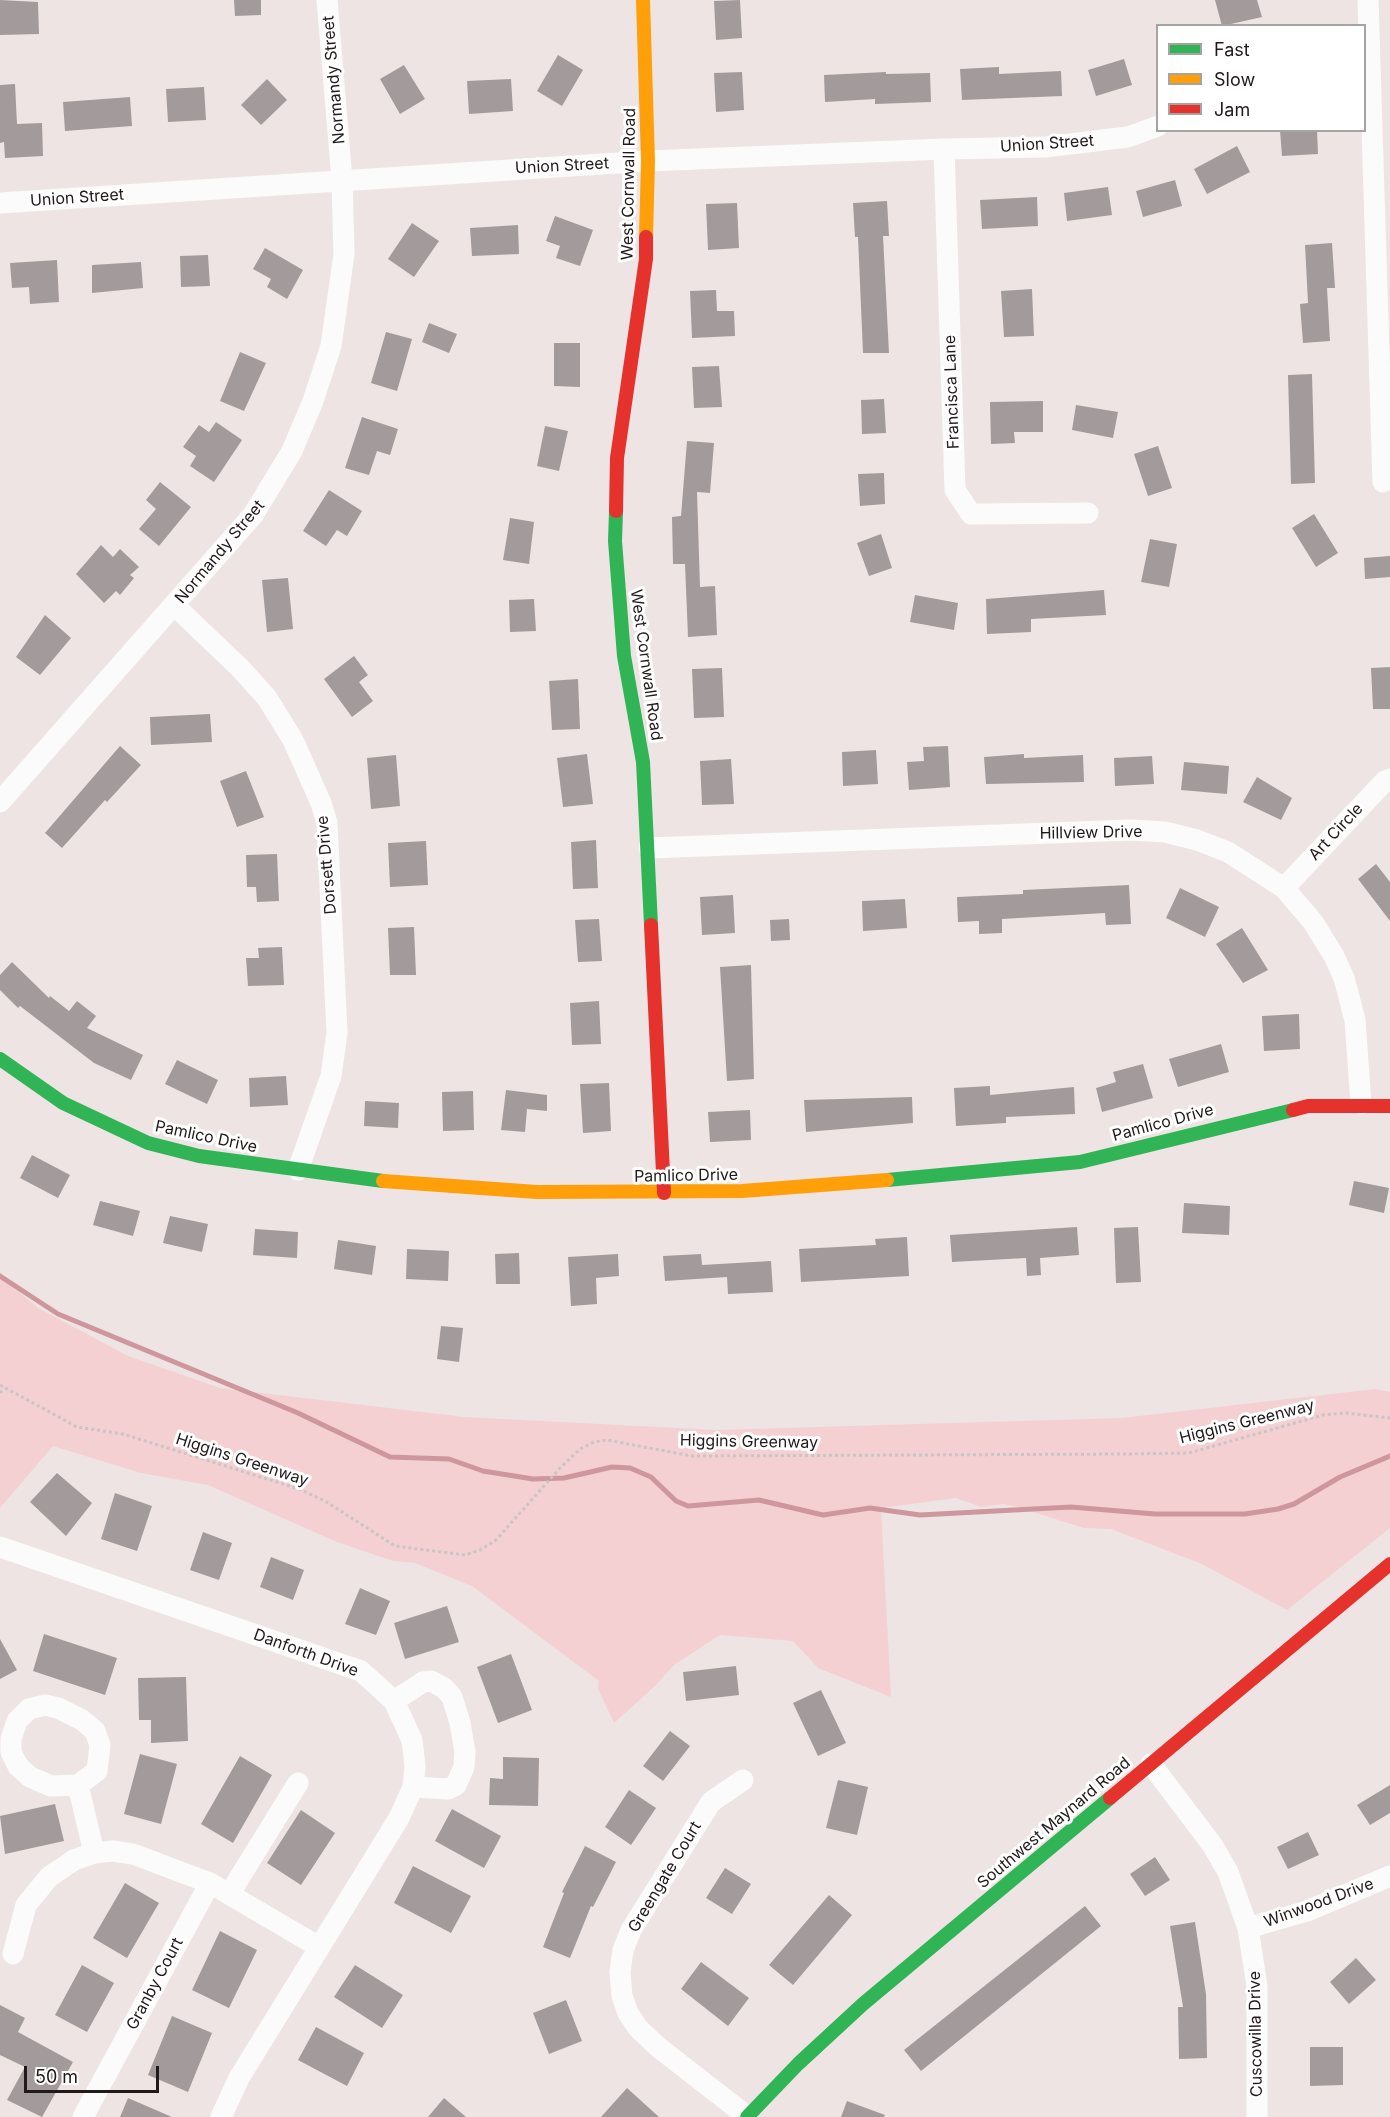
<!DOCTYPE html>
<html>
<head>
<meta charset="utf-8">
<style>
	body { margin:0 }
	#map { position:relative; width:1390px; height:2117px; overflow:hidden; background:#eee4e4; font-family:Inter,sans-serif }
	canvas { display:block }
	.legend { position:absolute; left:1156px; top:24px; width:210px; height:108px; box-sizing:border-box; background:#fff; border:2px solid #a6a3a3; margin:0; padding:8px 10px; list-style:none; font-size:18px; color:#21191a }
	.legend li { display:flex; align-items:center; gap:12px; height:30px }
	.legend b { width:30px; border:2px solid #a6a3a3 }
	.scale { position:absolute; left:24px; top:2066px; width:135px; height:27px; box-sizing:border-box; border:3px solid #21191a; border-top:0; padding-left:8px; font-size:18px; line-height:21px; white-space:nowrap; color:#21191a; -webkit-text-stroke:4px #fff; paint-order:stroke }
</style>
</head>
<body>
<div id="map">
<canvas width="1390" height="2117"></canvas>
<ul class="legend">
<li><b style="height:8px;background:#30b455"></b>Fast</li>
<li><b style="height:8px;background:#ff9f0a"></b>Slow</li>
<li><b style="height:8px;background:#e5322d"></b>Jam</li>
</ul>
<div class="scale">50 m</div>
</div>
<script>
const context = document.querySelector('canvas').getContext('2d');
context.lineJoin = 'round';
function paint(path, color) {
  context.fillStyle = color;
  context.fill(path, 'evenodd');
}
function shape(rows) {
  const path = new Path2D();
  for (const r of rows) {
    path.moveTo(r[0], r[1]);
    for (let i = 2; i < r.length; i += 2) path.lineTo(r[i], r[i + 1]);
  }
  return path;
}
function strokePath(path, color, width, dash) {
  context.strokeStyle = color;
  context.lineWidth = width;
  context.lineCap = dash ? 'butt' : 'round';
  context.setLineDash(dash || []);
  context.stroke(path);
}
function label(font, color, halo, rows, align = 'center') {
  context.font = font + ' Inter,sans-serif';
  context.lineWidth = 6;
  context.setLineDash([]);
  context.textBaseline = 'middle';
  context.strokeStyle = halo;
  context.fillStyle = color;
  for (const [text, x, y, turn = 0] of rows) {
    context.save();
    context.translate(x, y);
    context.rotate((+turn || 0) * Math.PI / 180);
    context.textAlign = isNaN(turn) ? turn : align;
    if (halo) context.strokeText(text, 0, 0);
    context.fillText(text, 0, 0);
    context.restore();
  }
}
const green = shape([
	[0,1276,38,1308,128,1356,220,1388,464,1417,716,1430,1122,1418,1375,1389,1390,1392,1390,1528,1287,1610,1202,1564,1111,1529,1084,1528,1014,1506,1003,1504,981,1507,956,1498,888,1507,881,1510,891,1697,818,1668,793,1641,720,1635,674,1665,656,1685,614,1723,598,1689,599,1681,472,1586,415,1563,393,1561,337,1542,208,1485,141,1473,53,1446,0,1508]
]);
const stream = shape([
	[0,1276,58,1314,298,1413,390,1457,449,1459,483,1471,533,1479,564,1478,612,1467,630,1468,651,1477,676,1501,688,1506,759,1500,823,1515,870,1508,920,1515,1071,1507,1155,1514,1245,1514,1278,1509,1294,1504,1340,1477,1390,1456]
]);
const building = shape([
	[0,0,38,2,39,34,0,35],
	[234,0,261,0,261,15,235,16],
	[740,0,742,38,716,40,714,1],
	[1215,0,1257,0,1262,17,1222,26],
	[558,55,583,70,562,106,537,91],
	[1124,59,1132,85,1096,96,1088,70],
	[404,65,425,99,400,114,380,79],
	[999,67,999,74,1061,71,1062,96,962,100,960,69],
	[742,72,744,110,716,112,714,73],
	[886,72,886,74,930,73,931,102,875,104,875,99,825,102,824,75],
	[267,79,287,100,261,125,241,105],
	[511,79,513,111,469,114,467,81],
	[15,84,17,124,42,123,43,156,5,158,4,142,0,143,0,85],
	[204,87,206,120,168,122,166,89],
	[130,97,132,126,65,131,63,102],
	[1280,130,1317,130,1318,154,1282,156],
	[1237,146,1250,172,1207,194,1194,169],
	[1175,180,1182,206,1143,217,1136,191],
	[1108,187,1112,215,1067,221,1064,193],
	[1037,197,1038,226,982,229,980,200],
	[887,201,889,236,883,236,889,353,863,353,858,237,855,237,853,203],
	[737,203,739,248,708,250,706,204],
	[555,216,593,230,580,266,556,258,560,246,546,241],
	[412,223,439,241,414,277,388,259],
	[518,225,519,254,472,256,470,228],
	[1332,243,1335,288,1327,288,1330,341,1303,343,1300,304,1308,303,1305,245],
	[265,248,303,270,287,299,267,287,271,279,253,269],
	[208,255,210,286,181,287,180,256],
	[57,260,59,302,30,304,29,287,12,288,10,263],
	[141,262,143,288,92,293,92,265],
	[1032,289,1034,336,1004,337,1001,291],
	[716,290,717,311,734,311,735,336,692,338,690,291],
	[429,323,457,334,449,353,422,342],
	[386,332,412,339,397,391,371,383],
	[554,343,580,343,580,387,554,386],
	[240,352,266,363,244,411,220,401],
	[719,366,722,407,694,408,692,367],
	[1312,374,1315,483,1291,484,1288,375],
	[884,399,886,433,862,434,861,400],
	[1043,401,1043,432,1014,432,1015,443,991,444,990,402],
	[1076,405,1118,412,1113,438,1072,430],
	[362,417,398,429,390,455,377,451,369,475,345,468],
	[216,422,242,440,214,482,190,466,196,456,183,447,199,425,209,432],
	[545,426,568,431,559,471,537,466],
	[687,441,714,443,710,493,697,492,700,587,715,586,717,635,688,637,685,564,673,564,672,517,681,516],
	[1158,446,1172,488,1148,496,1134,454],
	[884,473,885,504,860,506,858,474],
	[160,482,191,507,159,546,139,529,156,509,146,500],
	[329,490,362,511,347,536,337,530,326,546,303,531],
	[1314,514,1338,553,1316,567,1292,528],
	[510,518,534,522,529,564,503,560],
	[881,534,892,568,869,576,857,543],
	[1150,539,1177,544,1169,587,1141,582],
	[101,545,113,557,120,549,139,567,130,575,134,578,120,595,116,591,104,603,76,574],
	[1390,556,1390,577,1365,579,1364,558],
	[288,578,293,629,267,632,262,580],
	[1104,590,1106,615,1031,619,1031,632,987,634,986,599],
	[915,595,958,603,954,630,910,622],
	[534,599,536,631,510,632,509,600],
	[45,615,71,638,40,675,16,657],
	[354,656,368,675,359,682,373,701,352,717,324,679],
	[1390,667,1390,709,1373,709,1371,668],
	[722,668,724,717,694,718,692,669],
	[578,679,580,729,552,730,549,681],
	[210,714,212,742,151,745,150,717],
	[120,746,141,765,107,802,105,800,62,848,45,833],
	[948,746,950,787,909,790,907,762,924,761,923,747],
	[876,750,878,784,843,786,842,752],
	[587,754,593,804,563,807,557,758],
	[1024,754,1024,758,1083,755,1084,782,986,784,984,757],
	[396,755,400,806,371,809,367,758],
	[1152,756,1154,784,1115,786,1114,758],
	[731,759,734,804,702,805,700,761],
	[1184,762,1229,766,1227,794,1181,790],
	[246,771,264,817,237,827,220,781],
	[1257,777,1292,798,1281,820,1243,802],
	[596,840,598,888,573,889,571,842],
	[426,841,428,885,390,887,388,843],
	[277,854,279,901,257,902,256,887,247,887,246,855],
	[1376,864,1390,882,1390,921,1358,879],
	[1129,885,1131,924,1106,925,1105,913,1002,919,1002,933,979,934,979,921,958,922,957,897,1023,894,1023,890],
	[1180,888,1219,907,1205,937,1166,918],
	[733,895,735,933,702,935,700,897],
	[905,899,907,928,863,931,862,901],
	[599,919,602,961,578,962,575,920],
	[789,919,790,940,771,941,770,920],
	[414,927,416,975,390,975,388,928],
	[1242,928,1268,970,1243,983,1216,944],
	[282,947,284,985,248,986,246,958,259,958,258,948],
	[12,962,49,998,50,996,69,1011,77,1001,96,1016,87,1028,143,1055,131,1080,94,1063,20,1006,18,1008,0,990,0,975],
	[751,965,754,1079,727,1081,720,967],
	[599,1001,601,1044,572,1045,570,1003],
	[1299,1014,1300,1049,1264,1051,1262,1016],
	[1221,1044,1229,1072,1178,1087,1169,1059],
	[177,1060,218,1080,207,1104,165,1084],
	[1143,1064,1153,1098,1102,1112,1096,1088,1116,1082,1113,1072],
	[286,1076,288,1105,250,1107,249,1078],
	[609,1083,611,1131,583,1133,580,1084],
	[990,1086,990,1095,1074,1087,1075,1114,1006,1117,1006,1123,956,1126,954,1088],
	[506,1090,547,1095,547,1111,527,1109,525,1132,501,1130],
	[473,1091,474,1130,443,1131,442,1092],
	[912,1097,913,1123,806,1132,804,1100],
	[365,1101,399,1103,398,1128,364,1126],
	[750,1110,751,1140,710,1142,708,1112],
	[32,1155,70,1175,58,1198,20,1178],
	[1354,1181,1389,1188,1384,1213,1349,1205],
	[100,1201,140,1211,133,1236,93,1225],
	[1184,1203,1230,1206,1229,1235,1182,1233],
	[170,1216,208,1224,202,1252,163,1243],
	[1077,1227,1079,1255,1040,1258,1041,1275,1027,1276,1026,1258,952,1262,950,1235],
	[1138,1227,1141,1282,1116,1283,1114,1228],
	[255,1229,298,1232,297,1258,253,1255],
	[907,1237,909,1276,801,1282,799,1249,876,1245,875,1239],
	[338,1240,376,1246,372,1275,334,1269],
	[407,1249,449,1251,448,1281,406,1279],
	[519,1253,520,1284,496,1284,495,1254],
	[618,1254,619,1276,596,1278,597,1304,571,1306,568,1257],
	[701,1254,702,1265,771,1261,773,1292,728,1294,727,1277,665,1281,663,1256],
	[441,1326,463,1328,459,1362,437,1359],
	[57,1473,92,1503,66,1536,30,1502],
	[115,1493,152,1506,137,1551,101,1539],
	[203,1532,232,1543,219,1580,190,1570],
	[271,1557,304,1570,293,1600,260,1587],
	[360,1588,390,1601,376,1635,345,1624],
	[447,1606,459,1642,405,1659,394,1623],
	[44,1634,117,1658,105,1695,33,1671],
	[0,1639,17,1670,0,1679],
	[511,1654,532,1710,498,1723,477,1667],
	[736,1666,739,1695,686,1701,683,1672],
	[186,1677,188,1741,151,1743,151,1720,139,1720,138,1678],
	[821,1690,846,1743,818,1756,793,1703],
	[670,1731,690,1746,663,1781,643,1766],
	[140,1754,177,1764,161,1824,124,1814],
	[240,1756,272,1775,233,1843,201,1824],
	[503,1757,539,1758,538,1806,489,1805,490,1778,503,1779],
	[838,1780,868,1787,857,1835,826,1828],
	[1390,1785,1390,1813,1370,1825,1357,1805],
	[629,1790,656,1808,631,1845,605,1827],
	[55,1804,64,1841,5,1854,0,1816],
	[452,1809,501,1836,484,1868,435,1841],
	[301,1810,335,1833,301,1885,267,1863],
	[1308,1832,1319,1855,1288,1869,1277,1847],
	[585,1846,616,1862,593,1907,591,1906,570,1958,543,1947,564,1893,562,1892],
	[1155,1857,1170,1880,1145,1896,1130,1874],
	[413,1866,471,1896,451,1933,394,1903],
	[725,1868,751,1884,732,1914,706,1898],
	[125,1883,159,1903,127,1958,93,1938],
	[829,1895,852,1915,793,1985,769,1965],
	[1085,1906,1101,1926,921,2071,904,2050],
	[1195,1922,1206,1994,1207,2058,1179,2059,1178,2007,1183,2007,1170,1926],
	[220,1931,257,1950,229,2008,192,1990],
	[1356,1958,1376,1980,1349,2004,1330,1982],
	[701,1962,749,1998,728,2026,681,1989],
	[82,1965,114,1983,87,2032,55,2015],
	[355,1965,403,1995,382,2028,334,1997],
	[566,2000,582,2041,549,2054,533,2013],
	[0,2005,25,2018,18,2032,73,2062,42,2117,7,2100,25,2067,0,2055],
	[172,2016,212,2033,188,2092,148,2075],
	[316,2027,364,2053,347,2086,298,2060],
	[1310,2047,1343,2047,1343,2085,1310,2086],
	[627,2088,659,2117,601,2117],
	[128,2098,172,2117,120,2117],
	[444,2098,466,2117,428,2117],
	[847,2101,885,2115,884,2117,841,2117]
]);
const path = shape([
	[0,1385,77,1427,123,1434,299,1489,325,1501,395,1546,465,1555,480,1550,496,1540,559,1469,580,1449,594,1442,607,1440,692,1456,1124,1454,1189,1453,1323,1415,1346,1413,1390,1418],
	[0,1393,4,1388]
]);
const street = shape([
	[1368,0,1383,482],
	[944,149,955,490,971,514,1088,513],
	[0,203,648,161,944,149,1045,147,1128,137,1158,126],
	[175,606,241,669,267,698,293,740,321,803,327,823,337,1033,331,1076,298,1170],
	[0,802,253,515,292,451,313,401,331,346,344,254,342,180,327,0],
	[649,848,1131,830,1165,832,1197,840,1228,852,1284,888,1313,922,1334,956,1344,978,1355,1020,1361,1104],
	[1284,888,1385,781,1390,779],
	[0,1547,361,1671,394,1701,412,1740,415,1766,413,1787,399,1818,239,2078,221,2117],
	[394,1701,423,1682,431,1681,444,1688,452,1697,460,1723,465,1752,464,1767,456,1785,448,1789,413,1787],
	[1151,1764,1213,1846,1228,1872,1248,1928,1257,1986,1257,2117],
	[743,1780,711,1802,631,1930,623,1950,620,1972,622,1996,628,2013,638,2028,658,2047,748,2117],
	[78,1785,51,1786,30,1777,18,1766,11,1752,11,1739,17,1721,29,1709,45,1705,58,1708,82,1720,95,1731,100,1745,97,1771,78,1785,94,1853],
	[230,1893,298,1783],
	[1248,1928,1307,1911,1390,1876],
	[13,1954,26,1905,49,1877,74,1860,94,1853,113,1851,133,1854,210,1883,319,1947],
	[83,2117,210,1883]
]);
const fast = shape([
	[616,511,615,541,624,656,643,762,651,925],
	[0,1059,63,1103,148,1143,199,1156,383,1181],
	[887,1180,1080,1162,1293,1110],
	[747,2117,798,2064,863,2004,1110,1798]
]);
const slow = shape([
	[643,0,648,161,646,237],
	[383,1181,537,1192,742,1191,887,1180]
]);
const jam = shape([
	[616,511,617,458,646,259,646,237],
	[651,925,664,1193],
	[1293,1110,1308,1106,1390,1106],
	[1110,1798,1390,1564]
]);
const streetNames = [
	["Normandy Street",334,80,-95],
	["Union Street",1047,144,-4],
	["Union Street",562,166,-3],
	["West Cornwall Road",629,184,-89],
	["Union Street",77,198,-4],
	["Francisca Lane",952,392,-92],
	["Normandy Street",220,552,-50],
	["West Cornwall Road",646,665,82],
	["Art Circle",1336,832,-47],
	["Hillview Drive",1091,833,-1],
	["Dorsett Drive",327,865,-95],
	["Pamlico Drive",1163,1123,-15],
	["Pamlico Drive",206,1137,12],
	["Pamlico Drive",686,1176,-1],
	["Higgins Greenway",1247,1422,-14],
	["Higgins Greenway",749,1442,1],
	["Higgins Greenway",242,1460,18],
	["Danforth Drive",306,1653,20],
	["Southwest Maynard Road",1054,1823,-40],
	["Greengate Court",665,1877,-59],
	["Winwood Drive",1319,1903,-20],
	["Granby Court",155,1984,-62],
	["Cuscowilla Drive",1256,2034,-91]
];
paint(green, '#f4d0d2');
strokePath(stream, '#cd979d', 5);
paint(building, '#a39b9b');
strokePath(path, '#c9c5c5', 3, [3, 3]);
strokePath(street, '#fcfbfb', 21);
strokePath(fast, '#30b455', 14);
strokePath(slow, '#ff9f0a', 14);
strokePath(jam, '#e5322d', 14);
label('16px', '#21191a', '#fff', streetNames);
</script>
</body>
</html>
